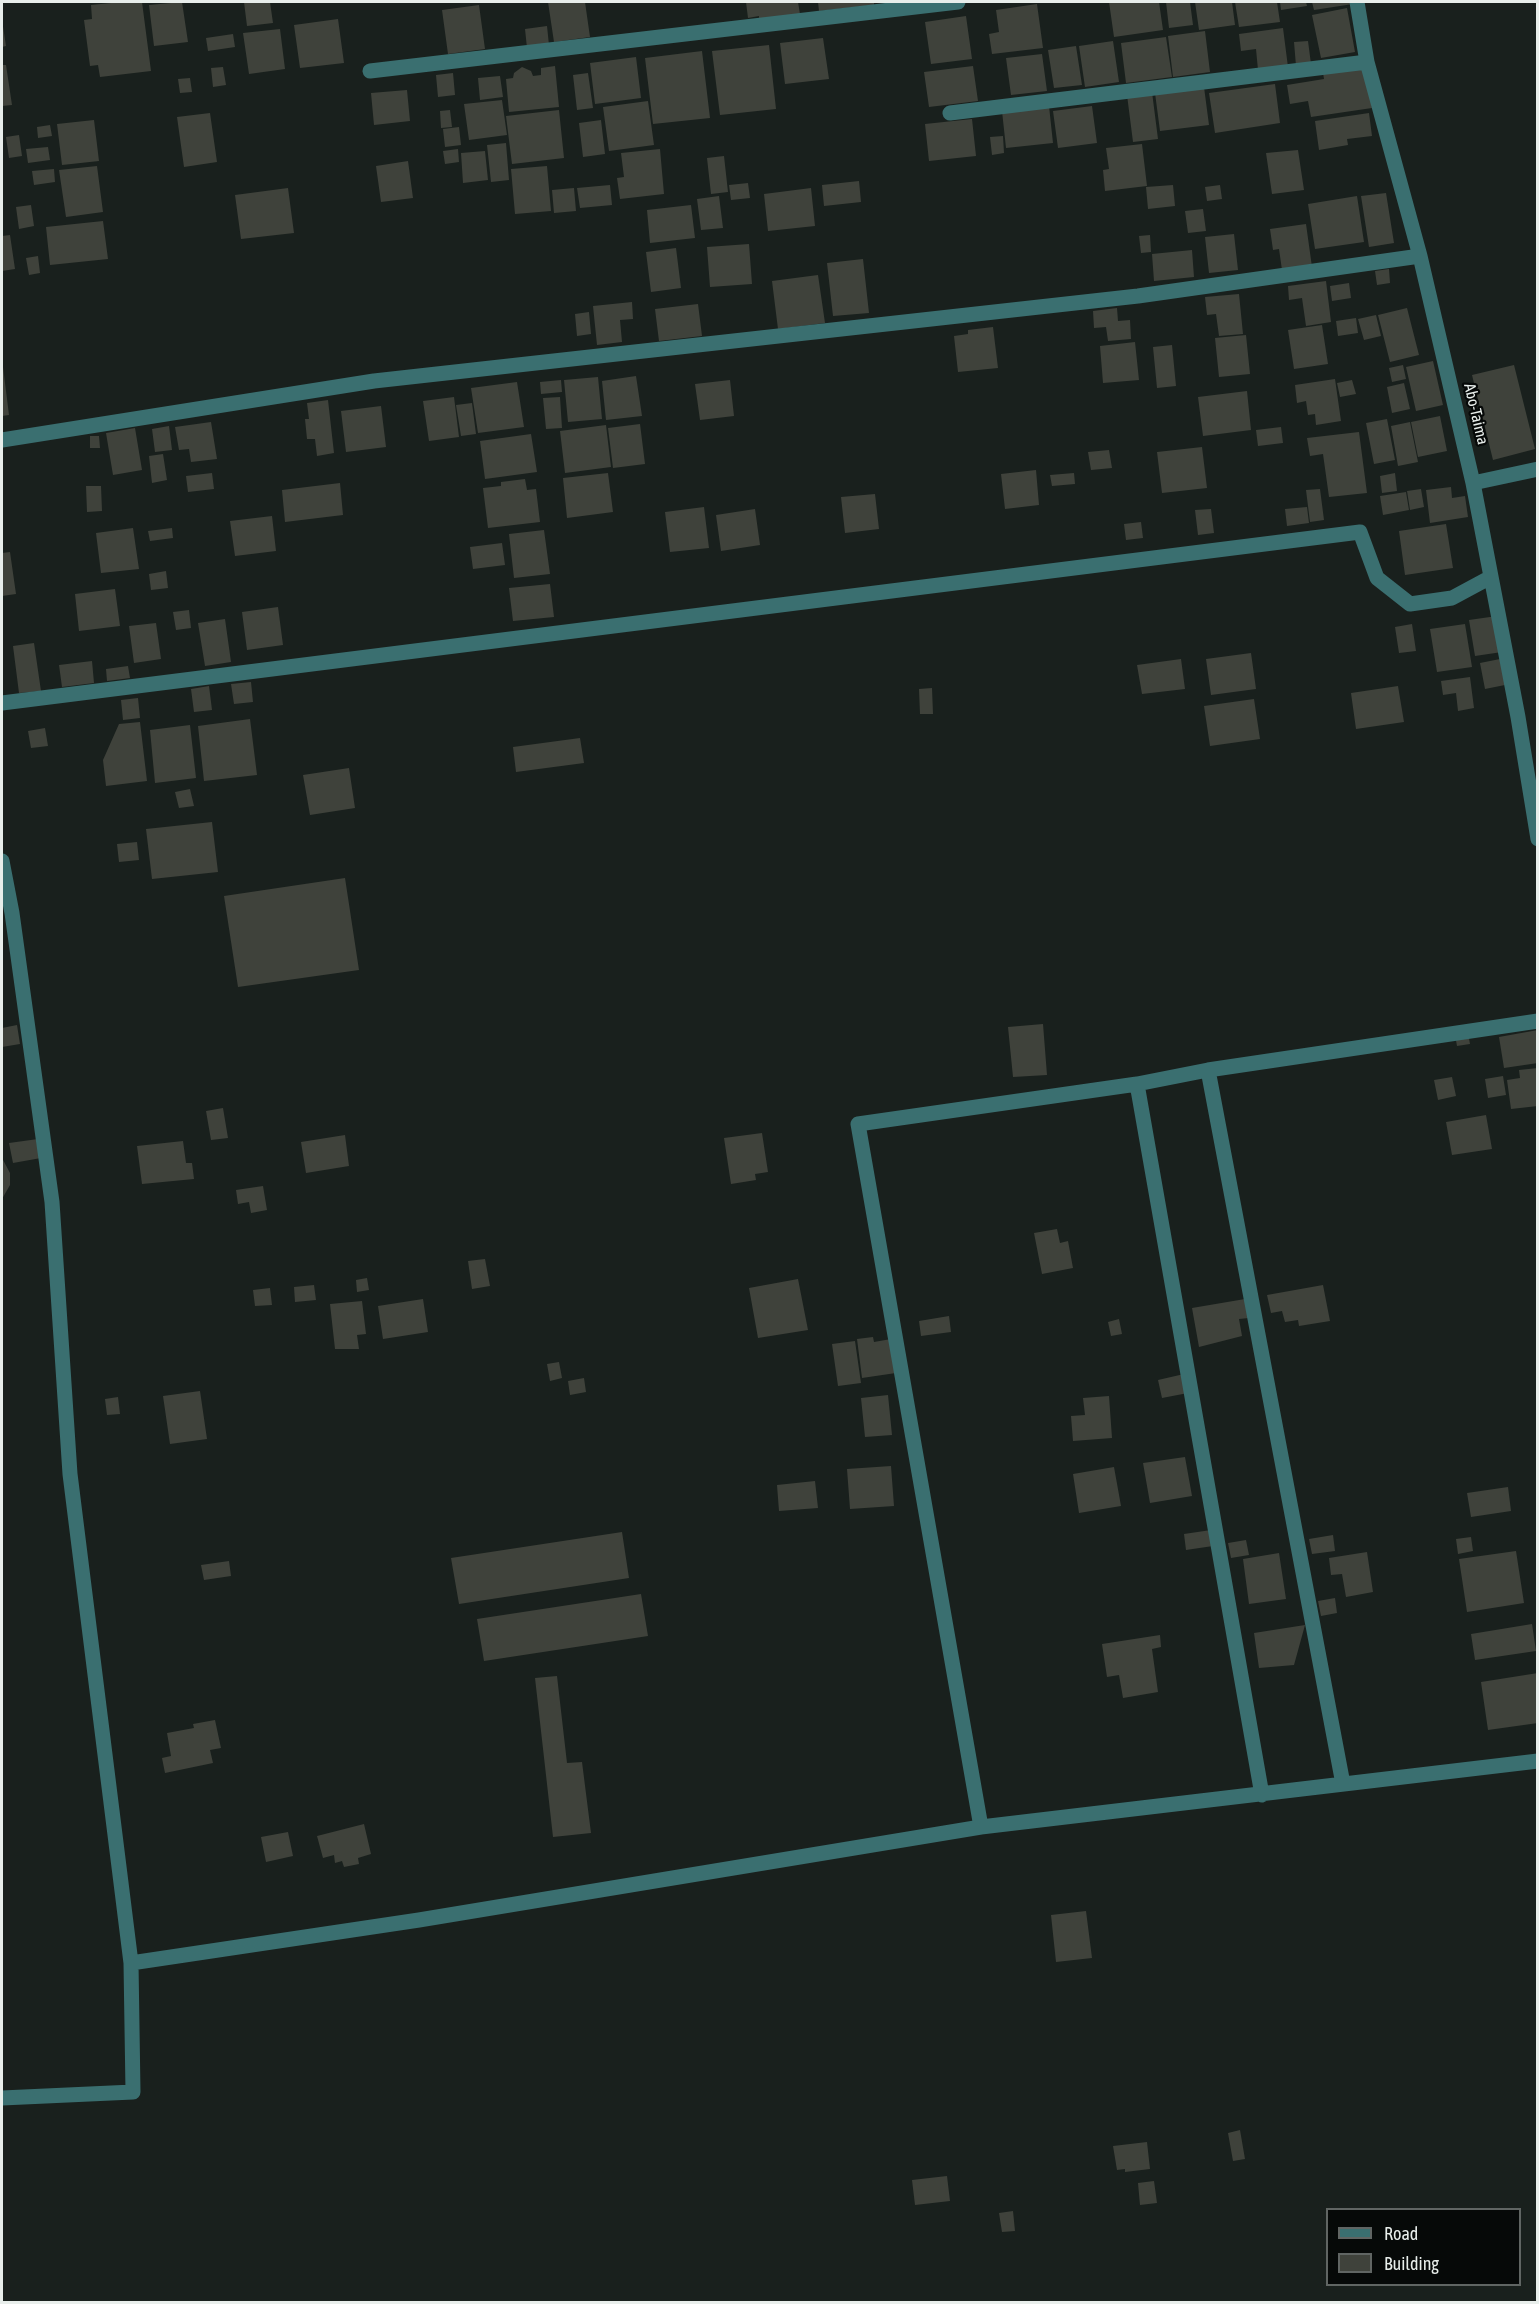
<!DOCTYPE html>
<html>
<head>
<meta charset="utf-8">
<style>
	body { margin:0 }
	#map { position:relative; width:1539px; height:2304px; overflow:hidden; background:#19201d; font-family:"Asap Condensed",sans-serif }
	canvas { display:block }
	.frame { position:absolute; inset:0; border:3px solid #e8eeeb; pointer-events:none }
	.legend { position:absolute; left:1326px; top:2208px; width:195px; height:78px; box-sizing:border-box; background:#060908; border:2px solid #606563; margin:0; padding:8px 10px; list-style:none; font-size:18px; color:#e8eeeb }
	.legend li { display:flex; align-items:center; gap:12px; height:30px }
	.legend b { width:30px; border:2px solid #606563 }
</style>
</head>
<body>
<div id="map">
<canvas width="1539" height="2304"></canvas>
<div class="frame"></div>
<ul class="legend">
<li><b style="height:8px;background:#3a6f70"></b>Road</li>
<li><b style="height:16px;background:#3f423b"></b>Building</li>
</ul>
</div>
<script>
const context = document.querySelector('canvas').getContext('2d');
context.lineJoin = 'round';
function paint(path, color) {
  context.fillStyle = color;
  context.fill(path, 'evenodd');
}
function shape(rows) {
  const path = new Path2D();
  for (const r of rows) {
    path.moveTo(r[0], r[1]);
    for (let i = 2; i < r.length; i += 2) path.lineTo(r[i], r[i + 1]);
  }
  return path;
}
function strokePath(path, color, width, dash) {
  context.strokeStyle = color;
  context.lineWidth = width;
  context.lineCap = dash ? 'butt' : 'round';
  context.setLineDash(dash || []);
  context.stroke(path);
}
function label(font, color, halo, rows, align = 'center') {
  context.font = font + ' "Asap Condensed",sans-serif';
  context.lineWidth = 4.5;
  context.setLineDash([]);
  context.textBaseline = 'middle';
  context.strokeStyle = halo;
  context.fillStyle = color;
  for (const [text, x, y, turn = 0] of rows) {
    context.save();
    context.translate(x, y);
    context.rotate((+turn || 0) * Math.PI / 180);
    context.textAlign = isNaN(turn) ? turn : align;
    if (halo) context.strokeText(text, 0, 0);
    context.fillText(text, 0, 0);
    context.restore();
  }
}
const building = shape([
	[121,2,142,2,151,71,100,77,98,65,90,66,84,20,92,19,91,5],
	[182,2,188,42,154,46,149,5],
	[244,2,270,2,273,23,247,26],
	[548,2,585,2,590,37,554,42],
	[746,2,798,2,800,14,759,20,759,16,748,18],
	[818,2,874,2,874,5,819,11],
	[1109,2,1159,2,1163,30,1114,37],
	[1166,2,1190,2,1193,25,1169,28],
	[1195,2,1232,2,1235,25,1199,30],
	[1235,2,1277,2,1280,22,1239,27],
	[1280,2,1306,2,1307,6,1281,10],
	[1312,2,1352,2,1353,4,1314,10],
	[1037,4,1043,48,992,54,989,34,999,32,996,10],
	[479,5,485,49,448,54,442,10],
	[1347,8,1355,52,1321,58,1312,15],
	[966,16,972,59,931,64,925,22],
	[338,19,344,63,300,68,294,25],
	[2,20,6,46,2,47],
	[547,26,549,45,527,48,525,29],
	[1283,28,1288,67,1258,70,1256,49,1241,51,1239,34],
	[280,29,285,69,249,74,243,33],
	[1205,31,1210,72,1173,77,1168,36],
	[233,34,235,47,208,51,206,38],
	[1166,37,1172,77,1126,83,1121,43],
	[823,38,829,79,785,84,780,43],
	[1113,41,1119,82,1085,87,1079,46],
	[1308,41,1311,64,1296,66,1294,42],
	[769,45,776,109,720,115,712,51],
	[1076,46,1082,85,1054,88,1048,50],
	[702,51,710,118,653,124,645,58],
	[1042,54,1047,91,1011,95,1006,58],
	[636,57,641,98,595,104,590,63],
	[2,65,6,65,12,105,2,106],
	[555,66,559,107,509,112,506,79,513,78,514,73,522,67,531,71,533,76,541,75,541,68],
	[973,66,978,101,929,107,924,72],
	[1365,66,1372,108,1311,117,1308,101,1290,104,1287,85,1324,79,1323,73],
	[223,67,226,85,213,87,211,68],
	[453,73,455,95,438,97,436,75],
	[588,73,593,108,577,110,573,75],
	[500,76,503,97,480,100,478,78],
	[190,78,192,92,180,93,178,79],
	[1275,84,1280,123,1215,133,1209,93],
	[1204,87,1209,125,1160,131,1155,93],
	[407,90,410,121,374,125,371,93],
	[1152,92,1158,139,1133,142,1127,95],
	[502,100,507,135,469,140,464,104],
	[648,101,654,145,609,151,603,107],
	[1049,106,1053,143,1006,148,1002,111],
	[1092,106,1097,143,1058,148,1053,111],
	[450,110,452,127,441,128,440,111],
	[559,110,564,158,512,164,506,116],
	[210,113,217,162,184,167,177,117],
	[1369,113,1372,136,1347,139,1348,145,1319,150,1315,121],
	[972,119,976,156,929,161,925,124],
	[94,120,99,161,62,165,57,124],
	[601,120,605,154,583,157,579,123],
	[50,125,52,136,38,138,37,127],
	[459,127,461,145,445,147,443,129],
	[19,135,22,156,9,158,6,137],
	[1003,136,1004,153,992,155,990,137],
	[506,143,509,180,491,182,487,145],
	[1142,144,1147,186,1105,191,1103,170,1109,169,1106,148],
	[48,147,50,160,28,163,26,149],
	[458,149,459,162,445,164,443,151],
	[660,149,664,194,620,199,617,178,624,177,621,153],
	[1298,150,1304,190,1272,194,1266,153],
	[485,151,488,180,463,183,461,153],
	[724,156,728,192,711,194,707,158],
	[408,161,413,198,381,202,376,166],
	[97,166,103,212,66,217,59,170],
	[547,166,551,211,515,214,511,169],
	[54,169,55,182,34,185,32,171],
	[859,181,861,202,824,206,822,185],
	[748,183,750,198,731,200,729,185],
	[610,185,612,205,580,208,577,188],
	[1173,185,1175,206,1148,209,1146,187],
	[1220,185,1222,199,1207,201,1205,187],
	[288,188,294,233,241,239,235,195],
	[574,188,576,211,554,213,552,190],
	[811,188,815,226,768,231,764,194],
	[1386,193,1394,243,1369,247,1361,196],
	[719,196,723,228,701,230,697,199],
	[1357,196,1364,242,1315,249,1308,204],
	[31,205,34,226,19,229,16,207],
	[691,205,695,238,650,243,647,210],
	[1203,209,1206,231,1188,233,1185,211],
	[103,221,108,259,50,265,46,227],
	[1306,224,1312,267,1282,270,1279,249,1273,250,1270,229],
	[1234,234,1238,270,1209,273,1205,237],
	[10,235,15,269,2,271,2,236],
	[1150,235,1151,252,1141,253,1139,236],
	[749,244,752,284,710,287,707,247],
	[676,248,681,288,651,292,646,252],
	[1192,250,1194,277,1154,281,1152,254],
	[38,256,40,273,29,275,26,258],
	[863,259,869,313,833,316,827,263],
	[1389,269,1390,283,1377,285,1375,271],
	[818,275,825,323,778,329,772,281],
	[1326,281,1331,322,1306,326,1302,298,1289,300,1288,286],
	[1349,283,1351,298,1332,301,1330,286],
	[1239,294,1243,334,1219,336,1216,314,1207,315,1205,297],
	[632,302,633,319,620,320,622,342,597,345,593,306],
	[698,304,702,336,659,341,655,309],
	[1117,308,1118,321,1130,320,1131,339,1108,341,1106,327,1094,328,1093,311],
	[1407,308,1419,355,1390,362,1378,315],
	[589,312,591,334,577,336,575,314],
	[1376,315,1381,336,1364,340,1358,319],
	[1356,318,1358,333,1338,336,1336,321],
	[1322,325,1328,364,1294,369,1288,330],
	[993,327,998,368,958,372,954,336,968,334,968,330],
	[1246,335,1250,374,1219,377,1215,338],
	[1135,342,1139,380,1103,383,1100,346],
	[1172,345,1176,386,1157,388,1153,347],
	[2,359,9,415,2,416],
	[1433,361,1443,405,1416,411,1406,367],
	[1403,365,1406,379,1392,382,1389,368],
	[1514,365,1535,449,1493,460,1472,375],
	[636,376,642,416,606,420,602,381],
	[598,377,602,419,568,422,564,380],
	[1335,379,1341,421,1316,425,1315,414,1308,415,1306,401,1297,403,1295,385],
	[561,380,562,392,541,394,540,382],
	[730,380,734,416,700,420,695,384],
	[1352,380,1356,394,1340,397,1337,383],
	[517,382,524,427,478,433,471,388],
	[1404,383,1410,409,1392,413,1387,387],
	[1247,391,1251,430,1203,436,1198,397],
	[454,397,459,437,429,441,423,401],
	[560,397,562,428,546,429,543,398],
	[328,400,334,453,317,456,315,439,307,439,305,419,309,419,307,403],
	[472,403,476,434,461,436,456,405],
	[381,406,386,447,346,452,341,411],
	[1440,416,1447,451,1418,457,1411,422],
	[1387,419,1395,460,1374,464,1366,423],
	[211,422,217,459,191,462,189,449,179,450,175,427],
	[1410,422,1418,462,1398,466,1391,426],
	[640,424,645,464,613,468,608,428],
	[606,425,611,467,565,473,560,431],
	[169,426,172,450,155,452,152,429],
	[1281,427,1283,443,1258,446,1256,430],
	[135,428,142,470,113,475,106,433],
	[1359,432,1367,493,1329,497,1323,454,1310,456,1307,438],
	[531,434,537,472,485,479,480,441],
	[90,436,99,436,100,448,90,448],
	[1202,447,1207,488,1162,493,1157,452],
	[1109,450,1112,468,1091,470,1088,452],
	[163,454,167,480,152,483,149,456],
	[1036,470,1039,505,1005,509,1001,474],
	[212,473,214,489,188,492,186,476],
	[608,473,613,512,567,518,563,478],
	[1074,473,1075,484,1052,486,1050,475],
	[1395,473,1397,491,1382,493,1380,476],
	[525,479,527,490,536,489,540,522,488,528,483,488,501,486,501,482],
	[340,483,343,515,285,522,282,490],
	[86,486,101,486,102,511,87,512],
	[1451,487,1452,498,1465,496,1468,517,1430,523,1426,490],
	[1320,489,1324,520,1310,522,1306,490],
	[1421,489,1424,507,1410,510,1407,491],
	[1406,492,1409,510,1383,515,1380,496],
	[875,494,879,529,845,533,841,497],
	[704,507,709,548,670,552,665,512],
	[1307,507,1309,523,1287,526,1285,509],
	[755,509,760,545,721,551,716,515],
	[1211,509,1214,533,1198,535,1195,510],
	[272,516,276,551,235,556,230,521],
	[1141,522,1143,538,1126,540,1124,524],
	[1446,524,1453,568,1405,575,1399,531],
	[133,528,139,569,101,573,96,533],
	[172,528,173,538,150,541,148,531],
	[544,530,550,574,514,578,509,534],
	[502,543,505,565,473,569,470,547],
	[10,552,16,594,2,596,2,553],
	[166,571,168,588,151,590,149,574],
	[550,584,554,617,513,621,509,588],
	[115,589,120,626,79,631,75,594],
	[278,607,283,645,247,650,242,612],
	[189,610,191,628,176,630,173,612],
	[1497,616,1502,652,1475,656,1469,620],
	[225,619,231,662,205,666,198,623],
	[156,623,161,659,134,663,129,626],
	[1412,624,1416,651,1399,653,1395,627],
	[1465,624,1472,667,1437,672,1430,629],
	[34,643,41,691,19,693,13,646],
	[1251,653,1256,689,1211,695,1206,659],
	[1181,659,1185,689,1142,694,1137,665],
	[1500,659,1505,685,1485,689,1480,663],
	[92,661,94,683,62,687,59,665],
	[128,666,130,678,107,681,106,669],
	[1470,677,1474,708,1458,711,1456,693,1443,695,1441,681],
	[251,682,253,702,234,704,231,684],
	[209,686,212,710,194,712,191,689],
	[1398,686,1404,722,1356,729,1351,693],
	[932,688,933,714,920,714,919,689],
	[138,698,140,718,123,720,121,700],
	[1254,699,1260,739,1210,746,1204,706],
	[250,719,257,775,204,781,198,726],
	[140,722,147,781,106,786,103,760,119,724],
	[190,725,196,778,155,783,150,730],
	[45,728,48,746,31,748,28,731],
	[580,738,584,763,516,772,513,747],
	[349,768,355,808,310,815,303,775],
	[190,789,194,806,179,808,175,792],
	[212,822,218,872,152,879,146,829],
	[137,842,139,860,119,862,117,844],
	[345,878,359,970,238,987,224,896],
	[1043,1024,1047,1075,1013,1077,1008,1027],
	[17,1025,20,1044,2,1047,2,1028],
	[1538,1030,1538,1063,1504,1068,1499,1037],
	[1468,1033,1470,1044,1457,1046,1455,1035],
	[1538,1068,1538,1106,1511,1109,1507,1080,1520,1078,1519,1070],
	[1503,1076,1506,1095,1488,1098,1485,1079],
	[1452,1077,1456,1096,1438,1100,1434,1080],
	[223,1108,228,1138,211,1140,206,1111],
	[1486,1115,1492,1149,1452,1155,1446,1122],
	[762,1133,768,1172,755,1174,756,1180,731,1184,724,1138],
	[345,1135,349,1166,306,1173,301,1142],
	[38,1139,41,1158,13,1163,9,1143],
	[183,1141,186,1163,192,1163,194,1179,142,1184,137,1146],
	[2,1158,10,1173,10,1185,2,1199],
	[263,1186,267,1210,251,1213,249,1202,238,1204,236,1190],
	[1057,1229,1060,1243,1068,1241,1073,1268,1042,1274,1034,1233],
	[485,1259,490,1286,472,1289,468,1261],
	[367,1278,369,1290,357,1292,356,1280],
	[798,1279,808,1330,758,1338,749,1288],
	[314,1285,316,1300,295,1302,294,1287],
	[1323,1285,1330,1321,1299,1326,1298,1320,1285,1322,1282,1311,1271,1313,1267,1295],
	[270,1288,272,1305,255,1306,253,1290],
	[423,1299,428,1332,383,1339,378,1306],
	[1245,1299,1249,1318,1239,1319,1242,1336,1199,1347,1192,1308],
	[362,1301,366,1334,357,1335,359,1349,335,1349,330,1304],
	[949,1316,951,1332,921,1336,919,1321],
	[1119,1319,1122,1334,1111,1336,1108,1322],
	[873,1337,874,1342,891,1339,896,1373,862,1378,857,1339],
	[855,1341,861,1383,838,1386,832,1344],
	[559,1362,562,1378,550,1381,547,1364],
	[1184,1374,1188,1393,1162,1398,1158,1380],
	[584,1378,586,1392,570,1395,568,1381],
	[200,1391,207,1439,170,1444,163,1396],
	[888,1395,892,1435,865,1437,861,1398],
	[1109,1396,1112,1438,1073,1441,1071,1416,1085,1415,1083,1398],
	[118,1397,120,1414,107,1415,105,1399],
	[1185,1457,1192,1496,1150,1503,1143,1463],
	[891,1466,894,1506,850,1509,847,1469],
	[1114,1467,1121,1506,1079,1513,1073,1474],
	[815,1481,818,1508,779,1511,777,1485],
	[1508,1487,1511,1511,1471,1517,1467,1493],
	[1211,1530,1213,1546,1186,1550,1184,1534],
	[622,1532,629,1578,459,1604,451,1558],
	[1333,1535,1335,1551,1312,1554,1309,1539],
	[1471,1537,1473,1551,1458,1554,1456,1539],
	[1246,1540,1249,1555,1231,1558,1228,1543],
	[1516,1551,1524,1603,1467,1612,1459,1559],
	[1367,1552,1373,1592,1346,1597,1342,1574,1331,1575,1329,1558],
	[1279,1553,1286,1599,1249,1604,1243,1559],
	[229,1561,231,1576,204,1580,201,1565],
	[641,1594,648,1636,484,1661,477,1619],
	[1335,1598,1337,1613,1321,1616,1318,1601],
	[1532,1624,1536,1651,1475,1660,1471,1634],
	[1305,1625,1294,1665,1259,1668,1254,1633],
	[1160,1635,1161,1647,1152,1649,1158,1692,1123,1698,1119,1675,1107,1677,1102,1644],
	[1538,1673,1538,1723,1488,1730,1481,1682],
	[557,1676,567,1763,582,1762,591,1833,553,1837,535,1678],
	[215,1720,221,1748,210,1750,213,1763,165,1773,162,1758,171,1756,167,1733,194,1728,193,1724],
	[364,1824,371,1854,358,1858,359,1864,344,1867,342,1861,335,1863,334,1855,323,1858,317,1836],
	[288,1832,293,1856,266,1862,261,1837],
	[1086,1911,1092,1958,1056,1962,1051,1915],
	[1240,2130,1245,2159,1233,2161,1228,2133],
	[1147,2142,1150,2169,1125,2172,1125,2169,1117,2170,1113,2146],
	[947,2176,950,2201,915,2205,912,2180],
	[1154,2181,1157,2203,1140,2205,1138,2183],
	[1013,2211,1015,2231,1002,2232,999,2213]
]);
const minor = shape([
	[1357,2,1367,62,1420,256,1473,483,1518,717,1538,839],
	[370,71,958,2],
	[950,113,1367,62],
	[2,440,374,381,1138,296,1420,256],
	[1473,483,1538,469],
	[2,703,1360,532,1377,578,1410,604,1452,598,1491,577],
	[2,861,12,913,52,1202,70,1474,131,1963],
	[1208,1070,1343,1784],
	[1137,1084,1262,1795],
	[981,1827,858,1124,1137,1084,1208,1070,1538,1021],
	[2,2098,133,2092,131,1963,419,1920,981,1827,1538,1761]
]);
const streetNames = [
	["Abo-Taima",1476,414,77]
];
paint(building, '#3f423b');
strokePath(minor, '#3a6f70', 15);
label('16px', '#e8eeeb', '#060908', streetNames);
</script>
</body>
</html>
